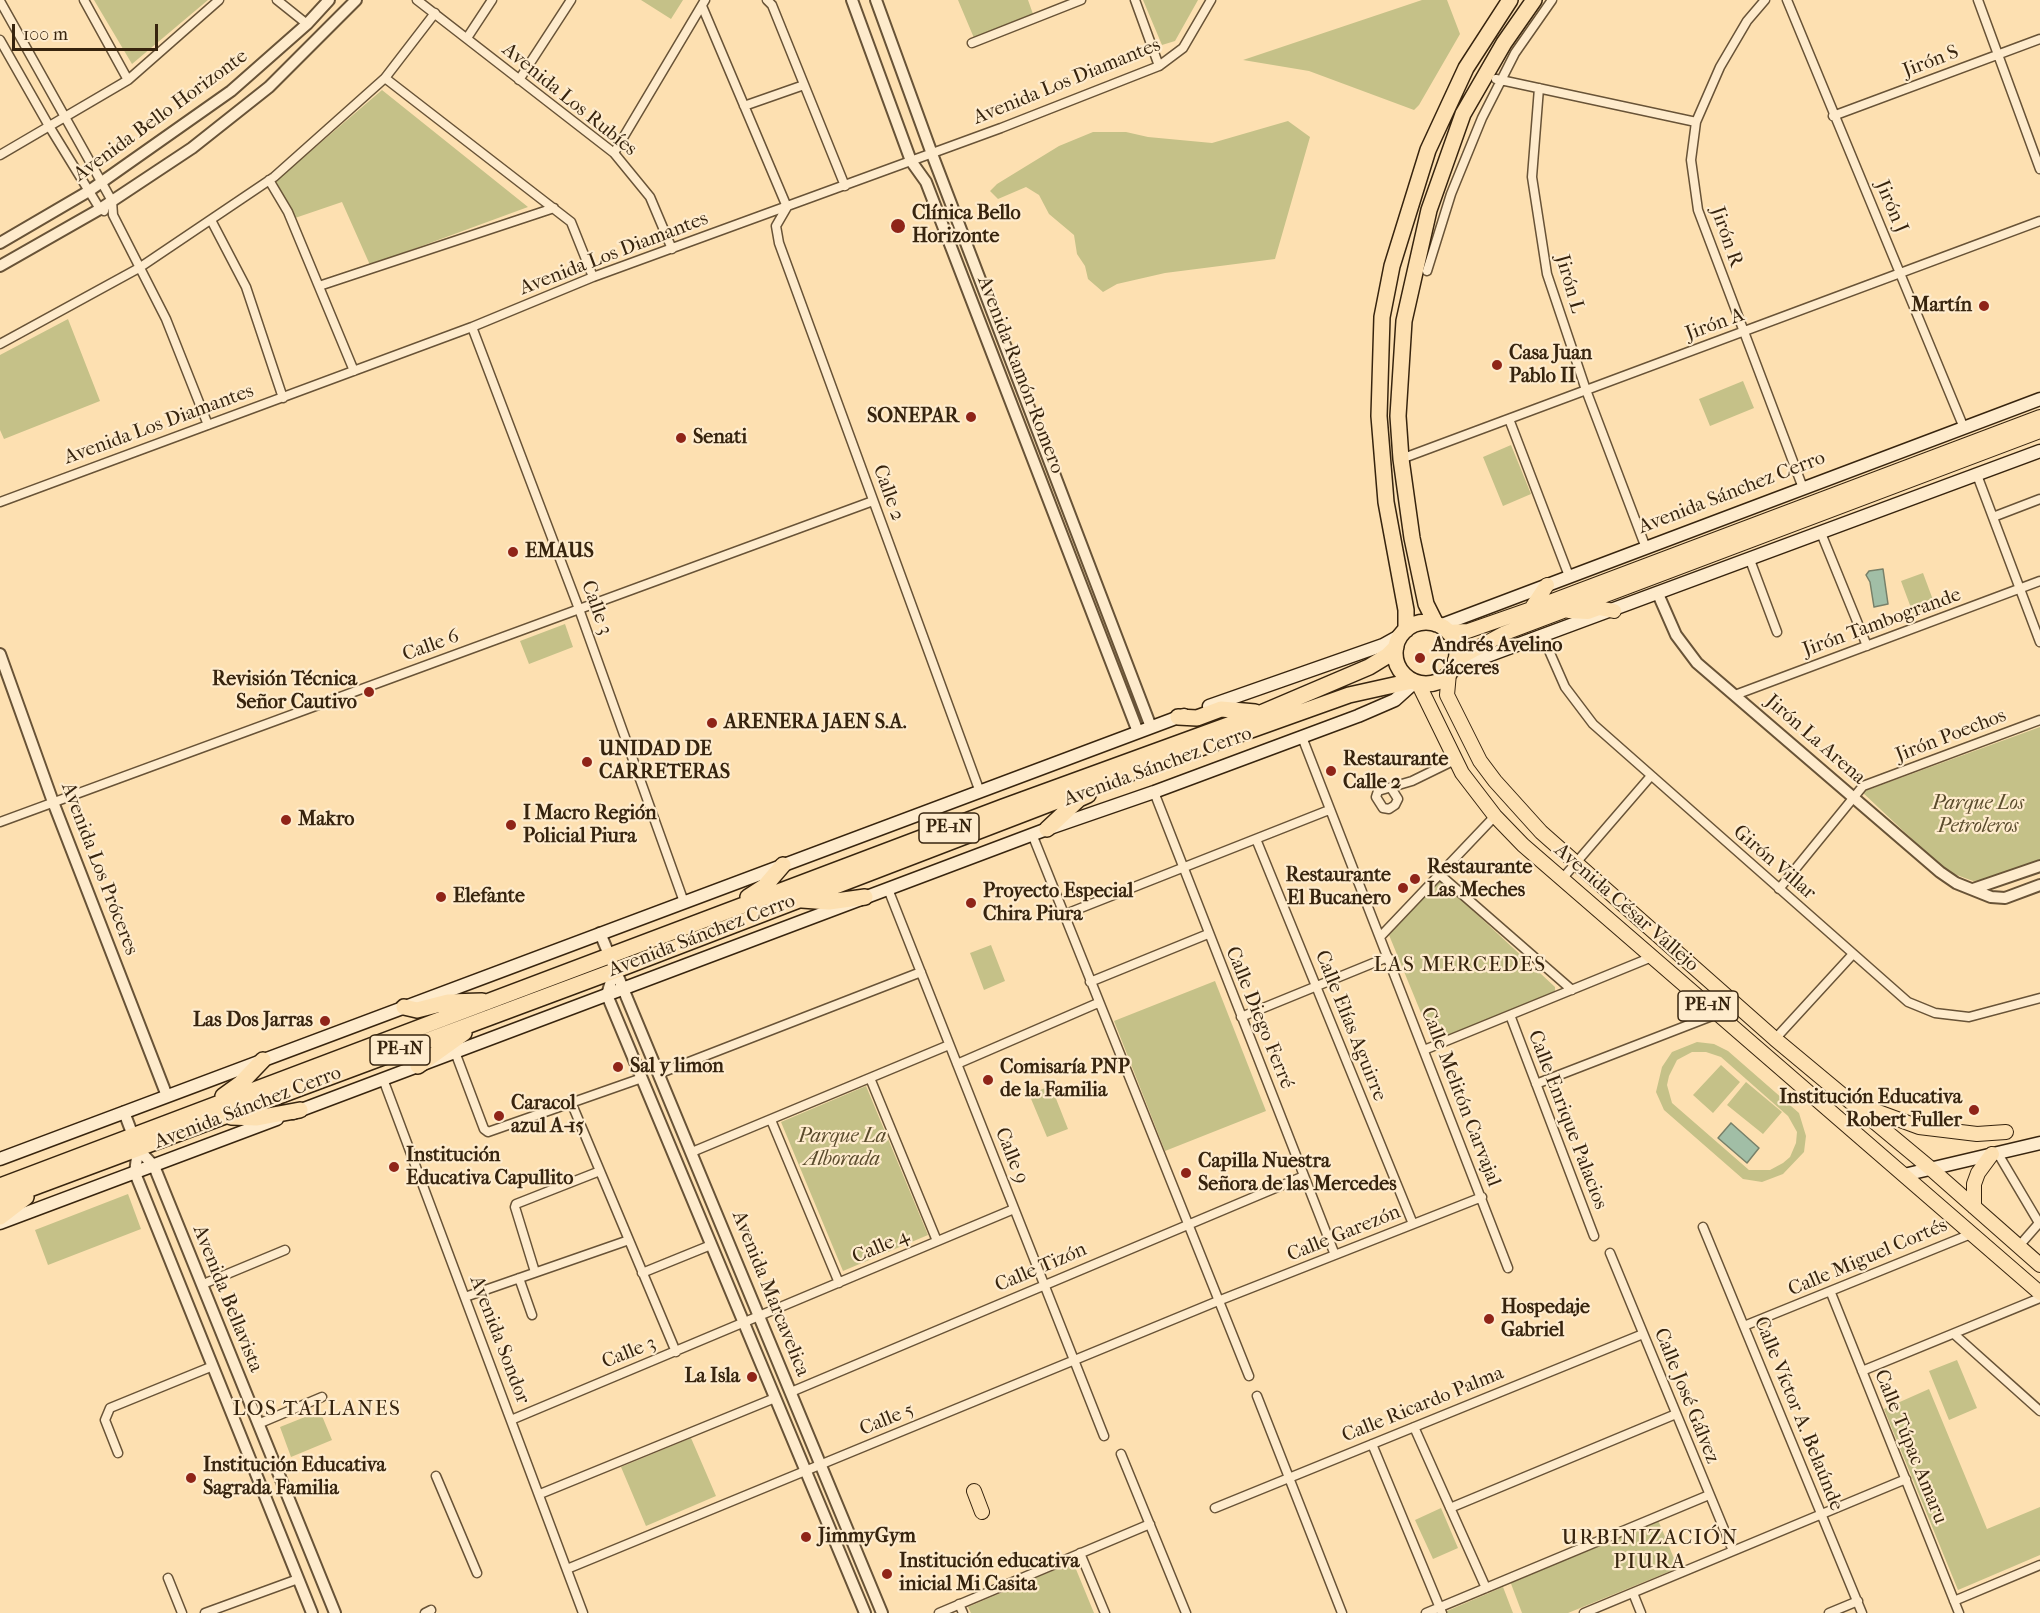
<!DOCTYPE html>
<html>
<head>
<meta charset="utf-8">
<style>
	body { margin:0 }
	#map { position:relative; width:2040px; height:1613px; overflow:hidden; background:#fde0b1; font-family:"IM FELL French Canon",serif }
	canvas { display:block }
	.scale { position:absolute; left:12px; top:24px; width:146px; height:27px; box-sizing:border-box; border:3px solid #37240e; border-top:0; padding-left:8px; font-size:18px; line-height:21px; white-space:nowrap; color:#37240e; -webkit-text-stroke:4px #feebcc; paint-order:stroke }
</style>
</head>
<body>
<div id="map">
<canvas width="2040" height="1613"></canvas>
<div class="scale">100 m</div>
</div>
<script>
const context = document.querySelector('canvas').getContext('2d');
context.lineJoin = 'round';
function paint(path, color) {
  context.fillStyle = color;
  context.fill(path, 'evenodd');
}
function shape(rows) {
  const path = new Path2D();
  for (const r of rows) {
    if (r.length === 3) {
      path.moveTo(r[0] + r[2], r[1]);
      path.arc(r[0], r[1], r[2], 0, 2 * Math.PI);
      continue;
    }
    path.moveTo(r[0], r[1]);
    for (let i = 2; i < r.length; i += 2) path.lineTo(r[i], r[i + 1]);
  }
  return path;
}
function strokePath(path, color, width, dash) {
  context.strokeStyle = color;
  context.lineWidth = width;
  context.lineCap = dash ? 'butt' : 'round';
  context.setLineDash(dash || []);
  context.stroke(path);
}
function label(font, color, halo, rows, align = 'center') {
  context.font = font + ' "IM FELL French Canon",serif';
  context.lineWidth = 4.5;
  context.setLineDash([]);
  context.textBaseline = 'middle';
  context.strokeStyle = halo;
  context.fillStyle = color;
  for (const [text, x, y, turn = 0] of rows) {
    context.save();
    context.translate(x, y);
    context.rotate((+turn || 0) * Math.PI / 180);
    context.textAlign = isNaN(turn) ? turn : align;
    if (halo) context.strokeText(text, 0, 0);
    context.fillText(text, 0, 0);
    context.restore();
  }
}
const green = shape([
	[94,0,208,0,132,64],
	[641,0,683,0,671,19],
	[958,0,1028,0,1033,14,974,38],
	[1143,0,1198,0,1175,41,1162,45],
	[1422,0,1447,0,1460,34,1419,105,1414,110,1309,71,1243,60],
	[382,90,528,207,370,265,342,202,295,218,276,181],
	[1288,121,1310,137,1275,259,1165,273,1117,284,1103,292,1088,279,1085,266,1077,254,1074,235,1049,214,1039,195,1026,187,998,199,990,191,997,184,1059,146,1093,132,1126,132,1148,137,1212,143],
	[68,319,100,401,4,439,0,430,0,355],
	[1743,381,1754,408,1710,426,1699,399],
	[1511,445,1531,494,1503,506,1483,457],
	[1923,573,1936,608,1914,616,1901,581],
	[565,624,573,647,529,664,520,641],
	[2040,727,2040,864,2001,879,1973,881,1946,871,1862,792],
	[1440,880,1555,987,1555,992,1433,1042,1389,935],
	[991,945,1005,981,984,990,970,953],
	[1215,981,1266,1111,1165,1151,1114,1021],
	[1697,1042,1714,1044,1728,1051,1799,1113,1806,1136,1804,1152,1783,1174,1762,1182,1743,1179,1664,1110,1656,1092,1662,1067,1672,1052],
	[1692,1052,1706,1052,1721,1057,1788,1116,1797,1132,1796,1143,1790,1157,1783,1163,1770,1170,1749,1170,1672,1103,1667,1085,1669,1076,1677,1060],
	[1721,1065,1740,1082,1713,1113,1693,1095],
	[1746,1082,1782,1112,1763,1134,1727,1105],
	[866,1086,928,1235,843,1271,781,1122],
	[1051,1086,1068,1129,1047,1137,1029,1094],
	[128,1194,141,1229,48,1265,35,1230],
	[1957,1360,1977,1408,1949,1420,1929,1371],
	[1929,1389,1987,1529,2040,1507,2040,1555,1958,1590,1884,1409],
	[320,1411,332,1440,291,1457,280,1427],
	[691,1438,716,1496,646,1526,621,1467],
	[1441,1508,1458,1548,1433,1559,1415,1520],
	[1658,1520,1678,1568,1568,1613,1522,1613,1510,1581],
	[1073,1562,1094,1613,971,1613,968,1607],
	[1503,1587,1513,1613,1447,1613,1447,1611]
]);
const water = shape([
	[1883,569,1888,604,1874,607,1870,582,1866,575,1869,571,1883,569],
	[1731,1123,1759,1148,1747,1163,1718,1138,1731,1123]
]);
const minor = shape([
	[84,0,128,80],
	[277,0,307,24],
	[417,0,614,153,650,197,672,249],
	[767,0,772,5,845,186],
	[1135,0,1159,66],
	[1765,0,1747,21,1720,67,1696,122,1691,160,1698,210,1803,488],
	[1787,0,1964,428],
	[1978,0,2040,169],
	[0,1,112,201,113,215,166,319,208,425],
	[702,6,787,207,776,226,779,243,980,792],
	[467,38,492,0],
	[0,40,49,126,100,209,104,211],
	[972,43,1081,0],
	[385,78,571,222,593,277],
	[1496,79,1696,122],
	[519,80,571,0],
	[1539,88,1532,177,1547,274,1586,390,1646,548],
	[744,106,804,85],
	[1833,116,2040,39],
	[614,153,705,0],
	[0,155,128,80,219,0],
	[269,180,288,212,354,371],
	[211,220,246,287,283,398],
	[1427,271,1451,194,1482,118,1515,53,1552,0],
	[319,286,554,208],
	[472,327,579,609,684,902],
	[0,344,139,268,274,177,385,78,435,13],
	[1509,419,1569,576],
	[1401,459,2040,221],
	[1977,475,2040,642],
	[0,502,472,327,593,277,1001,128,1159,66,1183,48,1211,0],
	[1993,517,2040,499],
	[1821,533,1867,646],
	[1750,560,1777,632],
	[1543,637,1565,687,1593,724,1908,1002,1935,1013,1969,1017,2040,998],
	[1735,695,2040,581],
	[1302,737,1508,1268],
	[1391,788,1398,799,1395,805,1389,809,1383,808,1376,797,1378,791,1412,781,1455,760],
	[1154,792,1335,1255],
	[0,822,873,501],
	[1032,834,1249,1376],
	[1256,839,1413,1224],
	[1439,874,1572,990],
	[1562,879,1650,777],
	[888,889,1104,1436],
	[1779,889,1863,786,2040,720],
	[1063,915,1329,810],
	[1380,937,1495,816],
	[1090,982,1208,934],
	[1510,1015,1594,1236],
	[1241,1017,1388,957],
	[1775,1039,1853,954],
	[1424,1050,1652,957],
	[455,1052,484,1129,488,1132,642,1078],
	[957,1064,1098,1003],
	[658,1074,921,972],
	[870,1078,937,1241],
	[383,1079,583,1613],
	[1536,1084,1717,1014],
	[571,1102,676,1352],
	[771,1120,839,1283],
	[692,1152,949,1045],
	[1997,1152,2039,1223,2019,1246],
	[1703,1227,1862,1613],
	[1610,1253,1733,1551],
	[535,1272,515,1207,516,1204,600,1171],
	[642,1273,711,1245],
	[519,1278,532,1315],
	[208,1282,285,1250],
	[1831,1293,1959,1613],
	[465,1297,629,1240],
	[1744,1326,1971,1234],
	[1954,1334,2040,1411],
	[1862,1371,2040,1298],
	[791,1392,1304,1176],
	[1257,1396,1342,1613],
	[511,1420,1014,1209],
	[258,1424,322,1397],
	[1414,1427,1486,1588],
	[1372,1444,1442,1613],
	[118,1453,105,1420,110,1408,213,1366],
	[1121,1454,1186,1613],
	[436,1476,477,1573],
	[540,1494,775,1398],
	[1215,1508,1643,1334],
	[1450,1508,1676,1414],
	[1080,1553,1105,1613],
	[567,1569,1218,1301,1482,1197],
	[168,1578,182,1613],
	[1633,1593,1641,1613],
	[1954,1601,2040,1565],
	[959,1604,963,1613],
	[205,1613,298,1579],
	[425,1613,431,1610],
	[939,1613,1150,1524],
	[1426,1613,1709,1495],
	[1584,1613,1906,1479],
	[1829,1613,1858,1601]
]);
const tertiary = shape([
	[852,0,911,161,926,182,1138,732],
	[876,0,932,154,1151,727],
	[0,243,89,191,231,91,307,24,329,0],
	[0,266,100,209,192,148,269,87,356,0],
	[1658,594,1676,635,1697,663,1940,872,1956,883,1991,897,2005,898,2040,885],
	[0,654,53,802,167,1096],
	[1973,889,2040,866],
	[600,933,882,1613],
	[614,971,607,995,865,1613],
	[124,1112,138,1149,154,1166,335,1613],
	[138,1149,135,1173,312,1613]
]);
const secondary = shape([
	[1439,626,2040,399],
	[1452,669,2040,451],
	[1209,706,1383,645,1401,635],
	[293,1113,1047,829,1154,792,1358,716,1395,700,1415,682],
	[0,1159,1184,715],
	[1904,1175,2040,1143],
	[0,1223,277,1119]
]);
const primary = shape([
	[1531,609,1547,585],
	[1569,611,1588,612,1599,608,1614,611],
	[1448,632,1468,631,1531,609,2040,417],
	[1455,660,1505,633,2040,431],
	[1449,673,1447,695,1480,761,1495,781,1541,832,1775,1039,1930,1168,2040,1265],
	[1418,683,1462,773,1495,816,1523,845,2040,1293],
	[1862,1106,1919,1127,1977,1134,2006,1132],
	[1974,1207,1974,1184,1978,1173,1992,1154],
	[974,1491,982,1512]
]);
const trunk = shape([
	[1426,653,31],
	[1436,624,1426,604,1412,538,1401,459,1398,416,1404,321,1429,210,1463,114,1504,43,1534,0],
	[1406,630,1406,610,1386,502,1379,416,1382,317,1392,266,1428,150,1466,68,1510,0],
	[1178,717,1197,718,1221,709,1255,712],
	[1047,829,1079,799,1088,795],
	[748,897,765,886,783,865],
	[802,900,829,902,865,897],
	[404,1007,417,1010,448,1002,482,1001],
	[418,1066,464,1033],
	[223,1096,241,1083,263,1060],
	[231,1117,257,1118,300,1110],
	[0,1186,1003,807,1261,713,1369,667,1387,656,1396,647],
	[0,1200,614,971,1114,779,1349,695,1412,681],
	[0,1217,26,1197]
]);
const markers = [
	[898,226,8,"#8f2418"],
	[1984,306,6,"#8f2418"],
	[1497,365,6,"#8f2418"],
	[971,417,6,"#8f2418"],
	[681,438,6,"#8f2418"],
	[513,552,6,"#8f2418"],
	[1420,658,6,"#8f2418"],
	[369,692,6,"#8f2418"],
	[712,723,6,"#8f2418"],
	[587,762,6,"#8f2418"],
	[1331,771,6,"#8f2418"],
	[286,820,6,"#8f2418"],
	[511,825,6,"#8f2418"],
	[1415,879,6,"#8f2418"],
	[1403,888,6,"#8f2418"],
	[441,897,6,"#8f2418"],
	[971,903,6,"#8f2418"],
	[325,1021,6,"#8f2418"],
	[618,1067,6,"#8f2418"],
	[988,1080,6,"#8f2418"],
	[1974,1110,6,"#8f2418"],
	[499,1116,6,"#8f2418"],
	[394,1167,6,"#8f2418"],
	[1186,1173,6,"#8f2418"],
	[1489,1319,6,"#8f2418"],
	[752,1377,6,"#8f2418"],
	[191,1478,6,"#8f2418"],
	[806,1537,6,"#8f2418"],
	[887,1574,6,"#8f2418"]
];
const shields = [
	[949,828,60],
	[1708,1006,60],
	[400,1050,60]
];
const shieldNames = [
	["PE-1N",949,828],
	["PE-1N",1708,1006],
	["PE-1N",400,1050]
];
const streetNames = [
	["Jirón S",1931,62,-21],
	["Avenida Los Diamantes",1067,82,-22],
	["Avenida Los Rubíes",569,100,39],
	["Avenida Bello Horizonte",161,116,-36],
	["Jirón J",1891,207,67],
	["Jirón R",1726,237,71],
	["Avenida Los Diamantes",614,254,-21],
	["Jirón L",1569,284,74],
	["Jirón A",1715,325,-20],
	["Avenida Ramón Romero",1020,375,69],
	["Avenida Los Diamantes",159,425,-20],
	["Calle 2",888,493,70],
	["Avenida Sánchez Cerro",1732,493,-21],
	["Calle 3",596,608,70],
	["Jirón Tambogrande",1882,623,-20],
	["Calle 6",431,646,-20],
	["Jirón Poechos",1951,736,-21],
	["Jirón La Arena",1815,740,41],
	["Avenida Sánchez Cerro",1158,767,-20],
	["Girón Villar",1774,863,41],
	["Avenida Los Próceres",99,869,69],
	["Avenida César Vallejo",1626,908,41],
	["Avenida Sánchez Cerro",702,936,-21],
	["Calle Diego Ferré",1259,1018,68],
	["Calle Elías Aguirre",1350,1026,68],
	["Calle Melitón Carvajal",1460,1097,69],
	["Avenida Sánchez Cerro",248,1108,-21],
	["Calle Enrique Palacios",1567,1120,69],
	["Calle 9",1011,1156,68],
	["Calle Garezón",1344,1234,-22],
	["Calle 4",881,1247,-23],
	["Calle Miguel Cortés",1868,1258,-23],
	["Calle Tizón",1041,1268,-23],
	["Avenida Marcavelica",770,1294,68],
	["Avenida Bellavista",227,1299,68],
	["Avenida Sondor",499,1340,69],
	["Calle 3",629,1353,-22],
	["Calle José Gálvez",1686,1396,68],
	["Calle Ricardo Palma",1423,1405,-22],
	["Calle Víctor A. Belaúnde",1798,1414,68],
	["Calle 5",887,1420,-22],
	["Calle Túpac Amaru",1910,1447,68]
];
const poiNames = [
	["Clínica Bello",912,214],
	["Horizonte",912,237],
	["Martín",1972,306,"right"],
	["Casa Juan",1509,354],
	["Pablo II",1509,377],
	["SONEPAR",959,417,"right"],
	["Senati",693,438],
	["EMAUS",525,552],
	["Andrés Avelino",1432,646],
	["Cáceres",1432,669],
	["Revisión Técnica",357,680,"right"],
	["Señor Cautivo",357,703,"right"],
	["ARENERA JAEN S.A.",724,723],
	["UNIDAD DE",599,750],
	["CARRETERAS",599,773],
	["Restaurante",1343,760],
	["Calle 2",1343,783],
	["I Macro Región",523,814],
	["Policial Piura",523,837],
	["Makro",298,820],
	["Restaurante",1427,868],
	["Las Meches",1427,891],
	["Restaurante",1391,876,"right"],
	["El Bucanero",1391,899,"right"],
	["Proyecto Especial",983,892],
	["Chira Piura",983,915],
	["Elefante",453,897],
	["Las Dos Jarras",313,1021,"right"],
	["Sal y limon",630,1067],
	["Comisaría PNP",1000,1068],
	["de la Familia",1000,1091],
	["Institución Educativa",1962,1098,"right"],
	["Robert Fuller",1962,1121,"right"],
	["Caracol",511,1104],
	["azul A-15",511,1127],
	["Institución",406,1156],
	["Educativa Capullito",406,1179],
	["Capilla Nuestra",1198,1162],
	["Señora de las Mercedes",1198,1185],
	["Hospedaje",1501,1308],
	["Gabriel",1501,1331],
	["La Isla",740,1377,"right"],
	["Institución Educativa",203,1466],
	["Sagrada Familia",203,1489],
	["JimmyGym",818,1537],
	["Institución educativa",899,1562],
	["inicial Mi Casita",899,1585]
];
const parkNames = [
	["Parque Los",1978,804],
	["Petroleros",1978,827],
	["Parque La",842,1137],
	["Alborada",842,1160]
];
const neighbourhoodNames = [
	["LAS MERCEDES",1460,966],
	["LOS TALLANES",317,1410],
	["URBINIZACIÓN",1650,1539],
	["PIURA",1650,1563]
];
paint(green, '#c5c188');
paint(water, '#a1bea6');
strokePath(water, '#778069', 1.5);
strokePath(minor, '#685337', 11);
strokePath(tertiary, '#685337', 14);
strokePath(secondary, '#37240e', 15);
strokePath(primary, '#37240e', 16);
strokePath(trunk, '#37240e', 18);
strokePath(minor, '#feebcc', 8);
strokePath(tertiary, '#feebcc', 10);
strokePath(secondary, '#feebcc', 12);
strokePath(primary, '#fde0b1', 14);
strokePath(trunk, '#fde0b1', 15);
for (const [x, y, r, color] of markers) {
  const dot = new Path2D();
  dot.arc(x, y, r, 0, 2 * Math.PI);
  context.fillStyle = color;
  context.fill(dot);
  strokePath(dot, '#feebcc', 2);
}
for (const [x, y, w] of shields) {
  const box = new Path2D();
  box.roundRect(x - w / 2, y - 15, w, 30, 4.5);
  context.fillStyle = '#feebcc';
  context.fill(box);
  strokePath(box, '#37240e', 1.5);
}
label('bold 18px', '#37240e', null, shieldNames);
label('20px', '#37240e', '#feebcc', streetNames);
label('bold 20px', '#37240e', '#feebcc', poiNames, 'left');
label('italic 20px', '#5a4b2c', '#feebcc', parkNames);
context.letterSpacing = '1.5px';
label('21px', '#37240e', '#feebcc', neighbourhoodNames);
context.letterSpacing = '0px';
</script>
</body>
</html>
